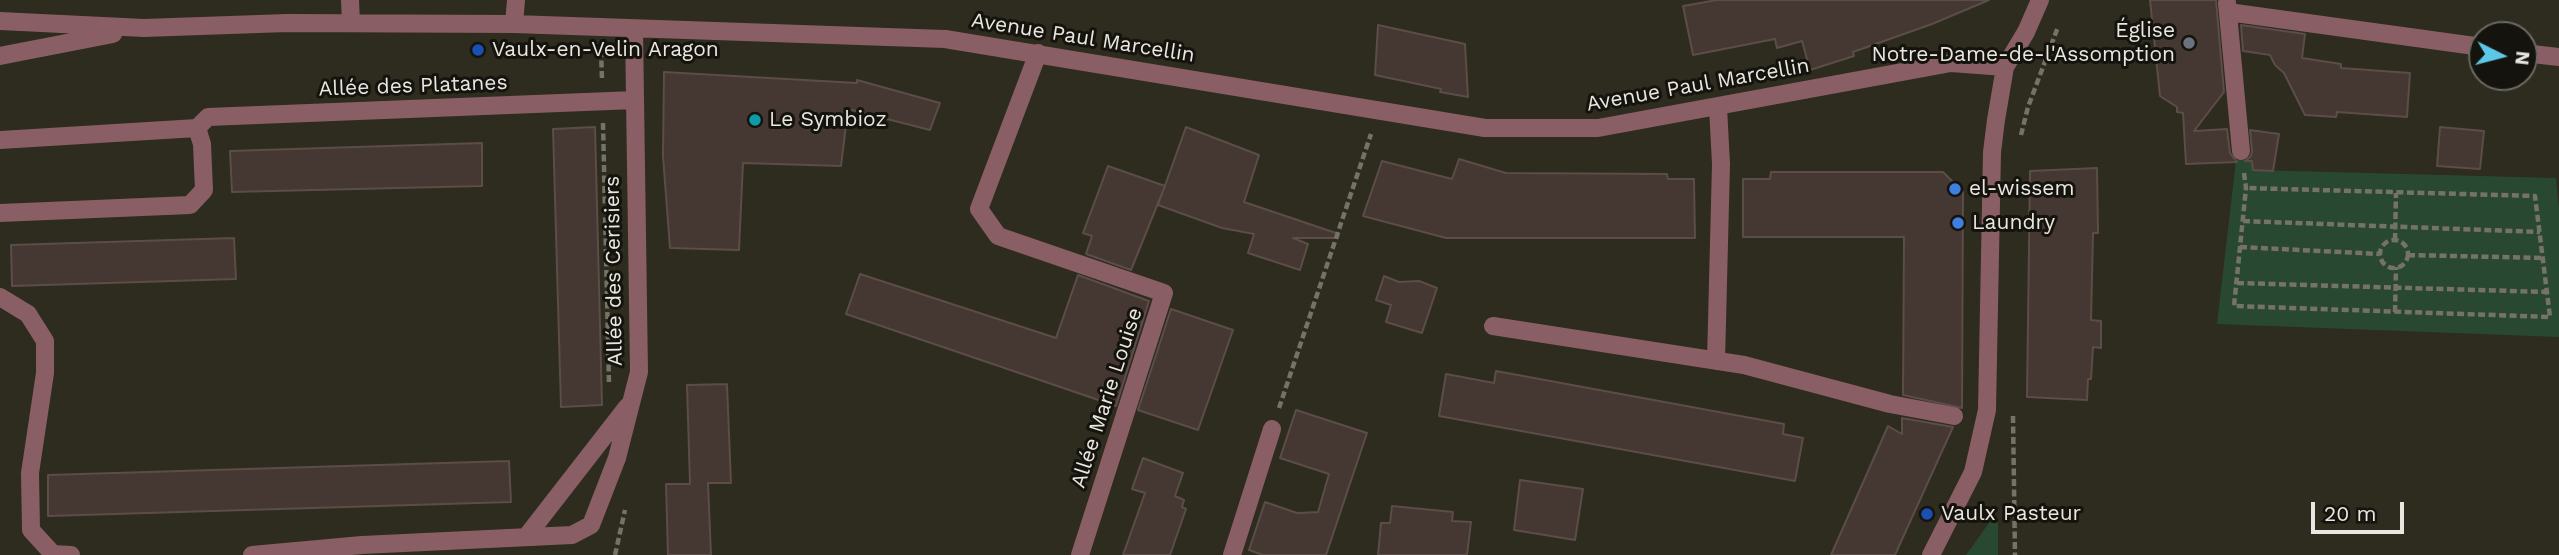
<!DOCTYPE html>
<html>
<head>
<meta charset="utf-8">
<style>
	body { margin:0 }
	#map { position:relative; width:2559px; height:555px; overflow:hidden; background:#2e2b1f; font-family:"Work Sans",sans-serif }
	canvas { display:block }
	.north { position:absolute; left:2468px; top:21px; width:70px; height:70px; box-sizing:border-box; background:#15130e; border:2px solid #6a6862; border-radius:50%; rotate:96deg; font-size:19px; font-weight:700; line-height:28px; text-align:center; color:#e9e7df }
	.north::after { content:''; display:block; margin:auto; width:24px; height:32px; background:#5cc7e8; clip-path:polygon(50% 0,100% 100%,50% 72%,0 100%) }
	.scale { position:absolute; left:2311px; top:502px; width:93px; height:32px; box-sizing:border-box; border:4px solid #e9e7df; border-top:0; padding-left:9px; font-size:21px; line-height:24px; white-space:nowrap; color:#e9e7df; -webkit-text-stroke:5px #15130e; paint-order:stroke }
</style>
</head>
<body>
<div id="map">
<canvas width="2559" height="555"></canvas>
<div class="north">N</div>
<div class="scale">20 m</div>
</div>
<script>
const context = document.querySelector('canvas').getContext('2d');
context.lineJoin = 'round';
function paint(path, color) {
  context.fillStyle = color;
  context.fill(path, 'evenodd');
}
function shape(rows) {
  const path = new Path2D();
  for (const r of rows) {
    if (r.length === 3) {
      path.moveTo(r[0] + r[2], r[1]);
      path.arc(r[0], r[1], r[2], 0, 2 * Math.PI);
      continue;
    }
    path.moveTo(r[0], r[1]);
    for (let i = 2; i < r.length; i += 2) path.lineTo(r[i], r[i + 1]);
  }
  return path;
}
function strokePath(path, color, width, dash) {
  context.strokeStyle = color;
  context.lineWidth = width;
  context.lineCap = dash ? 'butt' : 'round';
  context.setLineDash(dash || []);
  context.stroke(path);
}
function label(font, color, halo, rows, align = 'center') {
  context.font = font + ' "Work Sans",sans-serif';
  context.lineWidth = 6;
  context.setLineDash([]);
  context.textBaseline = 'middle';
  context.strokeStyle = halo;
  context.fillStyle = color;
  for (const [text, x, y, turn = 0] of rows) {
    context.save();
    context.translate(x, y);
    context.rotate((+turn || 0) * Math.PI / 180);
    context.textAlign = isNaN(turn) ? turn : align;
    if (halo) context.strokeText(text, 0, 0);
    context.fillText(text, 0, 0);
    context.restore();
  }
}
const green = shape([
	[2236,160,2252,160,2253,170,2556,178,2559,209,2559,337,2217,324],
	[1991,520,1998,521,1998,555,1966,555]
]);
const building = shape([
	[1717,0,1989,0,1932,24,1853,52,1854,56,1810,70,1802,41,1777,48,1775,39,1693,55,1683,6,1717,0],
	[2150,0,2216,0,2224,92,2194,131,2227,129,2230,153,2237,162,2186,164,2183,113,2177,112,2177,107,2160,96,2150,0],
	[1378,25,1465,44,1468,97,1440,92,1441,89,1375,75,1378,25],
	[2241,25,2305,34,2302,58,2341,64,2341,68,2410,73,2407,117,2337,112,2336,117,2305,115,2284,73,2275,65,2270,55,2243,51,2241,25],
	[664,72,857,83,857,80,940,103,930,130,848,109,841,166,743,163,739,250,670,248,663,156,664,72],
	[595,127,602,405,561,407,553,129,595,127],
	[1186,127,1259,155,1244,202,1339,234,1338,238,1293,238,1308,244,1300,270,1248,253,1254,234,1222,228,1158,205,1186,127],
	[2440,127,2484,131,2480,169,2437,166,2440,127],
	[2250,130,2279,134,2273,171,2253,170,2252,161,2245,161,2251,156,2252,151,2250,130],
	[482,143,482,186,232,192,230,151,482,143],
	[1459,159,1506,173,1667,174,1668,179,1694,179,1695,238,1446,238,1363,216,1382,161,1452,179,1459,159],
	[1108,166,1165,186,1131,270,1086,254,1092,236,1083,233,1108,166],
	[2097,168,2098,233,2093,233,2091,320,2101,321,2101,348,2093,347,2091,379,2088,379,2087,400,2027,397,2030,171,2097,168],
	[1771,172,1943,172,1963,192,1962,408,1903,395,1904,237,1743,237,1743,179,1770,179,1771,172],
	[234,238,236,279,12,286,11,245,234,238],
	[860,274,1056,338,1078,275,1149,301,1116,406,846,314,860,274],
	[1384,276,1399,282,1419,281,1437,288,1422,333,1386,322,1391,305,1376,300,1384,276],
	[1171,309,1233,330,1198,430,1138,410,1171,309],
	[1496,371,1784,424,1783,434,1803,438,1795,481,1439,416,1446,374,1494,383,1496,371],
	[727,384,731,483,708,483,711,555,668,555,666,484,690,484,687,385,727,384],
	[1296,410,1367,433,1326,555,1263,555,1249,550,1265,502,1297,513,1318,512,1329,474,1280,458,1296,410],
	[1902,418,1953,427,1895,555,1831,555,1888,426,1902,434,1902,418],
	[1143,458,1183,473,1175,496,1184,500,1182,507,1186,509,1170,555,1123,555,1145,493,1132,489,1143,458],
	[509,461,511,502,48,516,48,475,509,461],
	[1520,480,1583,489,1575,540,1514,530,1520,480],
	[1392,506,1453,512,1452,521,1471,522,1467,555,1378,555,1381,523,1390,523,1392,506]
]);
const path = shape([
	[601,50,602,79],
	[603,123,609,384],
	[2021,135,2028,107,2058,27],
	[2244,173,2246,188,2234,306,2550,317,2535,196,2246,188],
	[2243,221,2540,232],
	[2395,240,2396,193],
	[2394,254,14],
	[2240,247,2380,254],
	[2408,255,2543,258],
	[2237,283,2547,292],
	[2395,312,2396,267],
	[1279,408,1371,134],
	[2013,416,2015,555],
	[615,555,625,510]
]);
const minor = shape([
	[350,0,351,23],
	[2227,3,2241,151],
	[2228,12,2482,47],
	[0,21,144,28,287,23,514,24,945,39,1485,128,1598,128,1951,63,2005,67],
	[514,24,516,0],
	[1038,53,979,209,998,236,1164,293,1080,555],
	[2524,53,2559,57],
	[0,56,113,34],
	[0,140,197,128,208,117,635,100],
	[0,213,190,205,204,190,202,144,197,128],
	[0,297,28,314,45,341,45,373,30,473,31,530,53,554,71,555],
	[1493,326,1744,365,1890,404,1954,416],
	[1716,361,1721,164,1718,107],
	[526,537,627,407],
	[252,555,362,545,572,535,591,525,617,458,639,372,634,29],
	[1232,555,1272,429],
	[1931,555,1973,472,1987,410,1992,152,1996,120,2005,67,2026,32,2040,0]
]);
const markers = [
	[2189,43,7,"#6b7280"],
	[478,50,7,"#1a4fb4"],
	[755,120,7,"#0f9aa8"],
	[1955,189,7,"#3f7fe0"],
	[1958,223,7,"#3f7fe0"],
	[1927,514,7,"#1a4fb4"]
];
const poiNames = [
	["Église",2175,31,"right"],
	["Notre-Dame-de-l'Assomption",2175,55,"right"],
	["Vaulx-en-Velin Aragon",492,50],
	["Le Symbioz",769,120],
	["el-wissem",1969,189],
	["Laundry",1972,223],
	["Vaulx Pasteur",1941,514]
];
const streetNames = [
	["Avenue Paul Marcellin",1083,38,9],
	["Avenue Paul Marcellin",1698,85,-10],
	["Allée des Platanes",413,86,-2],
	["Allée des Cerisiers",614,271,-91],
	["Allée Marie Louise",1107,398,-72]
];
paint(green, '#294831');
paint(building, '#453832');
strokePath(building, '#5b4d47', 2);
strokePath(path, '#757268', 4.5, [7, 3.5]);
strokePath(minor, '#8a5e65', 18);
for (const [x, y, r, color] of markers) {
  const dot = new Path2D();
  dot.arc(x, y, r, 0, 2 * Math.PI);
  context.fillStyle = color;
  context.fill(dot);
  strokePath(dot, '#15130e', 2.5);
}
label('21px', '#e9e7df', '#15130e', poiNames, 'left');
label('21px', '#e9e7df', '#15130e', streetNames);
</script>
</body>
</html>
